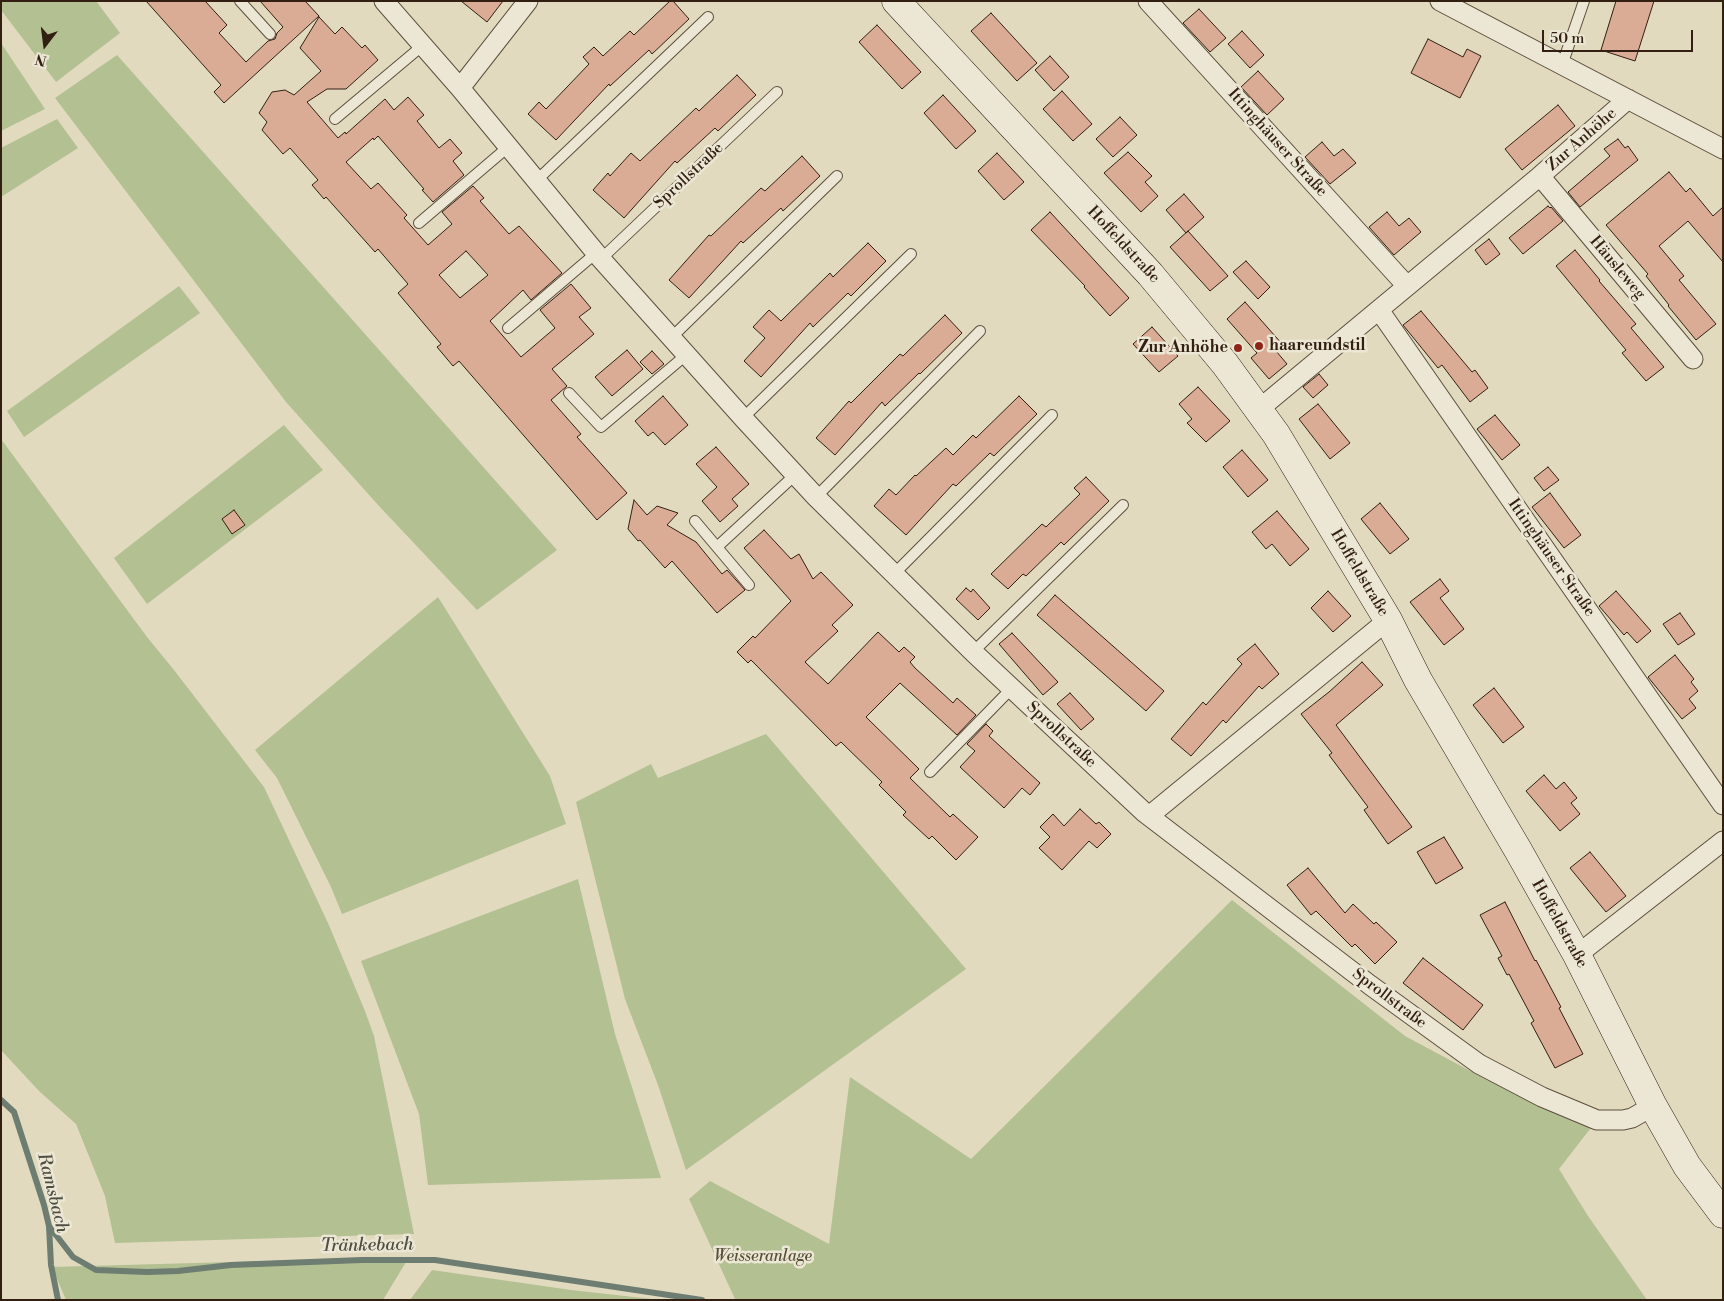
<!DOCTYPE html>
<html>
<head>
<meta charset="utf-8">
<style>
	body { margin:0 }
	#map { position:relative; width:1724px; height:1301px; overflow:hidden; background:#e1dabf; font-family:"Libre Bodoni",serif }
	canvas { display:block }
	.frame { position:absolute; inset:0; border:2px solid #321f12; pointer-events:none }
	.north { position:absolute; left:20px; top:20px; width:50px; height:50px; -webkit-text-stroke:4px #ece7d5; paint-order:stroke; rotate:195deg; font-size:14px; font-weight:700; line-height:20px; text-align:center; color:#321f12 }
	.north::after { content:''; display:block; margin:auto; width:18px; height:22px; background:#321f12; clip-path:polygon(50% 0,100% 100%,50% 72%,0 100%) }
	.scale { position:absolute; left:1542px; top:30px; width:151px; height:22px; box-sizing:border-box; border:2px solid #321f12; border-top:0; padding-left:6px; font-size:15px; line-height:18px; white-space:nowrap; color:#321f12; -webkit-text-stroke:4px #ece7d5; paint-order:stroke }
</style>
</head>
<body>
<div id="map">
<canvas width="1724" height="1301"></canvas>
<div class="frame"></div>
<div class="north">N</div>
<div class="scale">50 m</div>
</div>
<script>
const context = document.querySelector('canvas').getContext('2d');
context.lineJoin = 'round';
function paint(path, color) {
  context.fillStyle = color;
  context.fill(path, 'evenodd');
}
function shape(rows) {
  const path = new Path2D();
  for (const r of rows) {
    path.moveTo(r[0], r[1]);
    for (let i = 2; i < r.length; i += 2) path.lineTo(r[i], r[i + 1]);
  }
  return path;
}
function strokePath(path, color, width, dash) {
  context.strokeStyle = color;
  context.lineWidth = width;
  context.lineCap = dash ? 'butt' : 'round';
  context.setLineDash(dash || []);
  context.stroke(path);
}
function label(font, color, halo, rows, align = 'center') {
  context.font = font + ' "Libre Bodoni",serif';
  context.lineWidth = 5;
  context.setLineDash([]);
  context.textBaseline = 'middle';
  context.strokeStyle = halo;
  context.fillStyle = color;
  for (const [text, x, y, turn = 0] of rows) {
    context.save();
    context.translate(x, y);
    context.rotate((+turn || 0) * Math.PI / 180);
    context.textAlign = isNaN(turn) ? turn : align;
    if (halo) context.strokeText(text, 0, 0);
    context.fillText(text, 0, 0);
    context.restore();
  }
}
const green = shape([
	[1,1,96,1,120,33,56,82,1,10],
	[1,43,45,109,1,131],
	[117,55,557,550,477,610,379,506,286,402,55,98],
	[57,119,78,148,1,197,1,148],
	[179,286,200,313,24,437,7,411],
	[284,425,323,470,147,604,114,558],
	[1,439,147,637,174,670,264,787,328,923,365,1011,374,1036,414,1234,115,1243,105,1196,76,1124,39,1091,1,1050],
	[438,597,550,776,566,824,342,914,331,887,277,778,255,750],
	[766,734,966,969,686,1170,658,1085,625,999,576,802,651,764,658,778],
	[578,879,615,1034,661,1178,428,1185,419,1114,361,961],
	[1232,900,1405,1036,1489,1081,1507,1079,1597,1120,1559,1169,1588,1216,1647,1300,735,1299,689,1199,710,1181,829,1244,850,1077,971,1159],
	[409,1257,383,1300,66,1300,52,1267],
	[432,1270,571,1290,661,1300,410,1300]
]);
const stream = shape([
	[1,1100,14,1112,44,1205,49,1226,51,1265,58,1300],
	[49,1226,73,1257,96,1270,147,1272,178,1271,231,1265,362,1260,435,1260,702,1300]
]);
const building = shape([
	[146,1,205,1,227,25,219,33,246,62,268,41,275,39,277,33,283,27,260,1,305,1,319,16,224,103,214,92,221,85,146,1],
	[461,1,503,1,487,22,461,1],
	[670,1,673,1,689,19,652,54,649,50,610,86,609,84,556,140,528,114,539,102,546,109,589,64,583,57,594,47,603,56,630,31,634,35,670,1],
	[1616,1,1654,1,1635,61,1601,50,1616,1],
	[1199,9,1226,38,1210,52,1183,23,1199,9],
	[991,13,1037,63,1017,81,971,31,991,13],
	[319,17,335,34,342,27,362,48,365,45,378,60,346,89,327,89,307,102,338,138,345,132,346,134,385,99,394,110,408,97,424,115,417,121,439,148,450,139,462,153,453,161,464,175,433,202,422,190,424,189,378,136,374,140,373,138,346,162,371,189,378,183,407,215,404,218,428,245,452,224,442,212,473,186,484,198,480,201,509,234,519,226,562,273,531,300,523,290,490,321,521,357,555,328,540,310,571,284,591,308,579,317,594,334,552,369,567,386,551,400,581,434,577,437,627,493,597,520,459,361,453,366,437,347,441,344,398,293,408,284,378,249,375,252,326,197,324,199,312,185,318,180,290,148,283,154,262,130,267,122,259,113,272,92,285,90,294,95,321,71,300,48,319,17],
	[466,251,488,275,460,298,439,275,466,251],
	[877,25,921,72,902,89,859,42,877,25],
	[1242,31,1264,55,1250,68,1228,44,1242,31],
	[1428,39,1463,57,1467,49,1481,56,1460,98,1411,73,1428,39],
	[1050,56,1069,77,1054,91,1035,70,1050,56],
	[1258,71,1284,99,1267,115,1241,87,1258,71],
	[737,75,756,95,718,131,715,128,677,163,675,161,624,218,593,190,608,173,610,176,631,153,640,161,696,108,699,111,737,75],
	[1062,91,1092,124,1073,141,1043,109,1062,91],
	[943,95,976,131,956,149,924,113,943,95],
	[1558,105,1575,126,1522,170,1505,149,1558,105],
	[1120,117,1137,135,1113,157,1096,139,1120,117],
	[1618,139,1625,148,1628,146,1638,160,1580,207,1568,192,1610,156,1604,149,1618,139],
	[1322,142,1334,156,1343,149,1356,163,1330,184,1305,157,1322,142],
	[1128,152,1152,176,1145,182,1158,196,1141,212,1104,173,1128,152],
	[997,153,1024,182,1004,200,978,171,997,153],
	[802,156,820,176,783,211,781,208,743,243,741,241,689,298,669,280,709,235,711,236,761,188,765,191,802,156],
	[1669,172,1686,192,1690,188,1713,216,1723,207,1723,262,1688,221,1659,246,1684,276,1679,280,1716,324,1696,340,1668,306,1669,305,1646,276,1648,274,1606,225,1669,172],
	[1184,194,1204,217,1186,233,1166,210,1184,194],
	[1548,206,1550,208,1551,207,1563,221,1523,254,1509,238,1548,206],
	[1050,212,1129,298,1110,316,1084,287,1085,286,1031,230,1050,212],
	[1387,212,1399,226,1409,218,1421,232,1394,255,1369,227,1387,212],
	[1188,231,1228,276,1210,291,1170,247,1188,231],
	[1489,239,1500,254,1486,265,1475,250,1489,239],
	[868,243,886,261,851,296,848,293,813,327,810,323,761,377,744,361,765,338,753,327,769,310,781,321,830,273,833,277,868,243],
	[1575,250,1600,280,1599,281,1636,324,1631,328,1664,367,1646,381,1622,353,1626,350,1556,266,1575,250],
	[1246,261,1270,287,1258,299,1233,272,1246,261],
	[1245,302,1283,345,1276,351,1287,364,1269,379,1251,358,1257,353,1227,319,1245,302],
	[1421,311,1472,372,1475,370,1488,388,1470,402,1442,365,1438,368,1403,325,1421,311],
	[945,315,962,333,920,374,919,373,885,406,882,402,835,455,816,438,849,401,851,403,900,354,903,356,945,315],
	[1152,327,1178,356,1159,372,1133,344,1152,327],
	[627,350,643,369,612,396,595,377,627,350],
	[652,351,664,364,652,374,640,362,652,351],
	[1319,374,1328,385,1313,398,1303,387,1319,374],
	[1198,387,1230,421,1206,442,1187,423,1192,419,1179,404,1198,387],
	[663,396,688,425,665,445,653,432,648,436,635,421,663,396],
	[1019,396,1037,414,994,456,990,453,956,486,953,484,906,535,874,506,889,489,896,495,915,475,916,476,946,448,953,455,973,435,976,438,1019,396],
	[1318,404,1350,443,1330,459,1299,419,1318,404],
	[1495,415,1520,445,1502,460,1477,429,1495,415],
	[716,447,749,484,732,499,738,506,720,522,702,501,717,487,696,464,716,447],
	[1242,450,1268,480,1248,497,1223,467,1242,450],
	[1548,467,1559,480,1544,491,1534,478,1548,467],
	[1086,477,1109,501,1064,545,1061,542,1026,576,1023,574,1008,589,991,574,1042,524,1046,527,1080,494,1074,488,1086,477],
	[1550,493,1581,535,1564,548,1532,507,1550,493],
	[634,500,647,515,657,506,678,513,667,525,696,542,722,574,727,570,745,590,717,613,672,561,665,568,640,540,638,541,628,529,634,500],
	[1380,503,1409,539,1390,554,1361,519,1380,503],
	[234,510,245,525,232,534,222,519,234,510],
	[1277,511,1309,549,1290,566,1272,544,1266,549,1252,532,1277,511],
	[764,530,791,559,799,554,813,579,821,572,853,605,832,625,838,631,805,662,828,684,878,632,899,652,904,647,915,657,910,662,915,668,953,703,957,698,976,715,957,735,900,683,866,717,919,769,910,778,950,817,953,814,978,837,956,860,932,836,929,839,903,815,906,812,879,785,882,782,841,742,836,746,751,660,748,663,737,652,753,636,755,638,791,601,744,548,764,530],
	[1440,579,1449,591,1440,598,1464,629,1444,645,1410,602,1440,579],
	[966,588,971,592,973,589,990,608,978,620,956,599,966,588],
	[1328,591,1351,616,1333,632,1311,608,1328,591],
	[1616,591,1651,631,1637,643,1627,632,1624,635,1599,606,1616,591],
	[1055,595,1164,691,1146,711,1037,615,1055,595],
	[1680,613,1695,634,1678,645,1663,624,1680,613],
	[1012,633,1058,682,1043,695,999,644,1012,633],
	[1255,644,1279,674,1262,689,1259,686,1226,723,1223,720,1191,756,1171,739,1203,702,1206,705,1242,664,1237,659,1255,644],
	[1675,655,1694,679,1691,682,1698,691,1689,699,1696,708,1682,719,1648,677,1675,655],
	[1362,662,1383,685,1336,725,1412,827,1388,844,1364,810,1368,807,1329,755,1332,753,1301,714,1329,692,1362,662],
	[1494,688,1524,727,1503,743,1473,705,1494,688],
	[1070,693,1094,719,1081,730,1057,704,1070,693],
	[986,724,993,731,989,736,1040,783,1030,795,1022,788,1004,808,960,767,975,751,967,744,986,724],
	[1544,775,1556,789,1564,782,1577,798,1571,803,1580,814,1560,831,1526,791,1544,775],
	[1080,809,1096,824,1099,822,1111,834,1097,848,1089,841,1062,870,1039,848,1050,837,1040,827,1053,814,1064,826,1080,809],
	[1444,837,1463,868,1436,884,1417,852,1444,837],
	[1590,852,1626,896,1606,912,1570,868,1590,852],
	[1308,868,1345,913,1353,904,1374,924,1376,922,1397,942,1375,964,1355,944,1352,947,1316,911,1311,915,1287,885,1308,868],
	[1505,902,1535,961,1536,960,1561,1007,1559,1008,1583,1054,1555,1068,1531,1023,1534,1021,1509,974,1507,975,1498,958,1502,956,1480,915,1505,902],
	[1423,958,1483,1005,1463,1030,1403,983,1423,958]
]);
const lane = shape([
	[240,1,270,34],
	[1562,65,1584,1],
	[335,119,422,46],
	[536,181,708,17],
	[419,223,508,147],
	[601,259,777,92],
	[508,328,596,253],
	[671,338,837,176],
	[569,393,601,427,686,355],
	[743,418,911,254],
	[816,497,980,331],
	[695,521,749,585],
	[717,547,795,475],
	[894,574,1052,415],
	[973,652,1123,505],
	[930,772,1011,689]
]);
const street = shape([
	[384,1,460,88,601,259,743,418,816,497,973,652,1145,813,1370,985,1479,1064,1542,1097,1597,1120,1623,1120,1632,1118,1653,1106],
	[1148,1,1407,286],
	[1440,1,1723,149],
	[460,88,528,1],
	[1540,176,1693,359],
	[1379,310,1723,805],
	[1258,410,1540,176,1628,99],
	[1149,816,1388,620],
	[1577,955,1723,841]
]);
const secondary = shape([
	[896,1,1150,274,1225,364,1276,434,1388,620,1418,680,1518,850,1577,955,1653,1106,1687,1166,1723,1214]
]);
const markers = [
	[1259,346,5,"#8f2418"],
	[1238,348,5,"#8f2418"]
];
const streetNames = [
	["Zur Anhöhe",1582,140,-41],
	["Ittinghäuser Straße",1277,143,48],
	["Sprollstraße",689,176,-43],
	["Hoffeldstraße",1123,245,47],
	["Häusleweg",1617,268,50],
	["Ittinghäuser Straße",1551,558,55],
	["Hoffeldstraße",1359,573,59],
	["Sprollstraße",1061,735,43],
	["Hoffeldstraße",1559,924,61],
	["Sprollstraße",1389,999,37]
];
const poiNames = [
	["haareundstil",1269,346],
	["Zur Anhöhe",1228,348,"right"]
];
const parkNames = [
	["Weisseranlage",763,1257]
];
const waterNames = [
	["Ramsbach",52,1193,76],
	["Tränkebach",367,1246,-1]
];
paint(green, '#b3c092');
strokePath(stream, '#6d7d71', 6);
paint(building, '#daac95');
strokePath(building, '#321f12', 1);
strokePath(lane, '#5e4e3d', 12);
strokePath(street, '#5e4e3d', 21);
strokePath(secondary, '#321f12', 29);
strokePath(lane, '#ece7d5', 10);
strokePath(street, '#ece7d5', 19);
strokePath(secondary, '#ece7d5', 28);
for (const [x, y, r, color] of markers) {
  const dot = new Path2D();
  dot.arc(x, y, r, 0, 2 * Math.PI);
  context.fillStyle = color;
  context.fill(dot);
  strokePath(dot, '#ece7d5', 2);
}
label('16px', '#321f12', '#ece7d5', streetNames);
label('bold 16px', '#321f12', '#ece7d5', poiNames, 'left');
label('italic 16px', '#594f38', '#ece7d5', parkNames);
label('italic 18px', '#4f4e42', '#ece7d5', waterNames);
</script>
</body>
</html>
